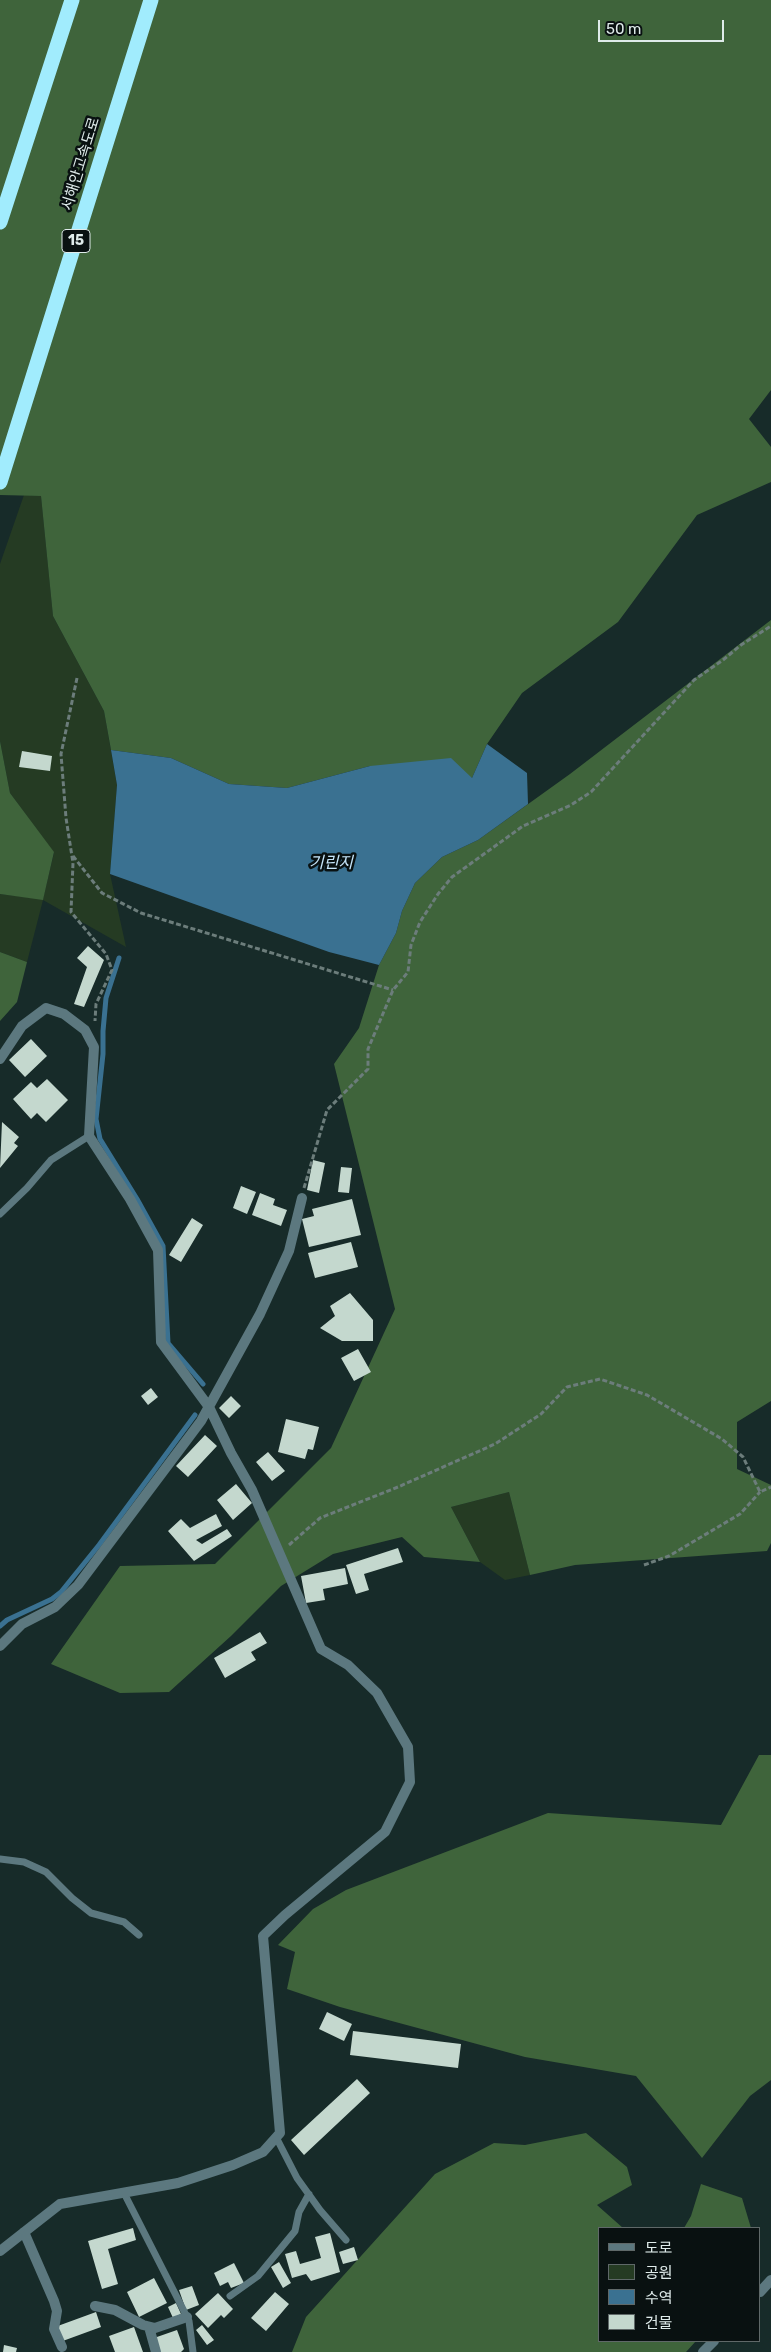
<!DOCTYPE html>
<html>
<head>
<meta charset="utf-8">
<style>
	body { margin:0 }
	#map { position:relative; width:771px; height:2352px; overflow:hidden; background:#172b29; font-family:Rubik,"Noto Sans KR",sans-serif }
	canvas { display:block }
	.legend { position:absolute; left:598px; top:2227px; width:162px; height:115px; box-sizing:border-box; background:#091111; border:1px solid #5f6868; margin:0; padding:6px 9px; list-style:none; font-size:15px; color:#dfebea }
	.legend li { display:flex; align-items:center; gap:10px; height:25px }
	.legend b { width:25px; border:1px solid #5f6868 }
	.scale { position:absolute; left:598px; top:20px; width:126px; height:22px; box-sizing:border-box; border:2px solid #dfebea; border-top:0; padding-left:6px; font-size:15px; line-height:18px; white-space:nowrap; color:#dfebea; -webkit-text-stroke:4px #091111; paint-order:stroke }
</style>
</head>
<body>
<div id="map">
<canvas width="771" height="2352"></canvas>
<ul class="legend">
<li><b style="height:6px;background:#5c787f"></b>도로</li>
<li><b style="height:14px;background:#253b23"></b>공원</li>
<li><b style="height:14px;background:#3a7191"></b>수역</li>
<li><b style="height:14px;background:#c4d8ce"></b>건물</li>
</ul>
<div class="scale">50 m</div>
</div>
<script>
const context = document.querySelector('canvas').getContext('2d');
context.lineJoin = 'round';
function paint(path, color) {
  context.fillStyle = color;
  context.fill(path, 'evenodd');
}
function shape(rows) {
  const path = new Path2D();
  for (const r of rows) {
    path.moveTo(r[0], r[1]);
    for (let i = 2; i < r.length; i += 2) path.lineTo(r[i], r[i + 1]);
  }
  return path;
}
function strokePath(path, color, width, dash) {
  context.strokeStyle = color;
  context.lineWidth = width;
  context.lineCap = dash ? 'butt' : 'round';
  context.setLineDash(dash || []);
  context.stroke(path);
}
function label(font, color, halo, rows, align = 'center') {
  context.font = font + ' Rubik,"Noto Sans KR",sans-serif';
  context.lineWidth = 5;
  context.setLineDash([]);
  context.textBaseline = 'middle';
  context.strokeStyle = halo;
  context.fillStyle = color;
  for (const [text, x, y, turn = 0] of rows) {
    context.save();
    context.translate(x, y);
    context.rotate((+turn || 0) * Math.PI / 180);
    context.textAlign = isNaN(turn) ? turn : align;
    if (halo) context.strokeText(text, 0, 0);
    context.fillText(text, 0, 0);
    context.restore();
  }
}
const green = shape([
	[24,495,41,496,53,616,104,711,117,785,110,874,126,947,43,900,27,962,0,952,0,894,43,899,54,853,10,793,0,741,0,564],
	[509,1492,530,1575,505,1580,480,1562,451,1507]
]);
const forest = shape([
	[0,0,771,0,771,390,749,419,771,447,771,482,697,515,618,622,522,693,487,744,472,778,370,766,287,788,229,784,171,758,111,750,104,711,53,616,41,496,0,495],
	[771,620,771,1401,737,1422,737,1469,771,1485,771,1543,767,1551,575,1565,530,1575,509,1492,451,1507,480,1562,424,1557,402,1537,333,1554,281,1586,231,1636,169,1692,120,1693,51,1664,120,1566,215,1564,331,1448,395,1309,334,1064,359,1028,379,965,396,933,402,911,415,883,442,857,478,840,570,774],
	[0,741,10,793,54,852,43,900,0,894],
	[0,952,27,962,17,1002,0,1021],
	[759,1755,771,1755,771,2080,750,2096,702,2158,636,2076,525,2057,340,2007,287,1989,295,1952,278,1945,313,1909,346,1890,548,1813,721,1825],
	[586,2133,627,2167,632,2185,597,2205,623,2228,600,2228,600,2341,696,2341,686,2352,292,2352,306,2317,435,2174,494,2143,525,2145],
	[701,2184,742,2198,751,2228,684,2228,691,2216]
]);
const water = shape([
	[487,744,527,773,528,804,478,840,442,857,415,883,402,911,396,933,379,965,329,952,110,874,117,785,111,750,171,758,229,784,287,788,370,766,451,758,472,778]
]);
const stream = shape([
	[119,958,106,998,103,1031,103,1054,96,1119,100,1139,137,1199,163,1246,168,1343,203,1384],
	[0,1626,7,1620,52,1599,61,1592,99,1545,195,1415]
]);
const building = shape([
	[22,751,52,756,50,771,19,767],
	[88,946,104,960,84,1007,74,1004,87,967,77,958],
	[31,1039,47,1056,25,1077,9,1060],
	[47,1079,68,1100,46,1122,37,1113,31,1119,13,1099,31,1082,37,1088],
	[2,1122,19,1137,14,1143,18,1146,0,1168],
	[313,1160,325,1163,319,1193,307,1190],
	[341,1167,352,1168,349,1193,338,1192],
	[241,1186,256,1192,247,1214,233,1208],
	[260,1193,275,1199,273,1205,287,1210,281,1226,252,1215],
	[352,1199,361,1235,309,1247,302,1219,314,1216,312,1209],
	[192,1218,203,1225,181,1262,169,1255],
	[351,1242,358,1267,315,1278,308,1253],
	[350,1293,373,1320,373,1341,342,1341,320,1328,335,1316,330,1306],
	[358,1349,371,1372,354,1381,341,1358],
	[151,1388,158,1397,148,1405,141,1396],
	[231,1396,241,1406,229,1418,219,1408],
	[286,1419,319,1427,313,1450,308,1449,305,1459,278,1452],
	[205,1435,217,1446,188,1477,176,1466],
	[268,1452,285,1471,272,1481,256,1462],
	[236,1484,252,1503,233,1520,217,1500],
	[216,1514,222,1526,196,1540,202,1544,227,1529,232,1536,194,1561,168,1531,181,1519,190,1528],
	[398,1548,403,1562,364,1574,369,1590,356,1594,346,1565],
	[345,1568,348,1584,323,1589,325,1600,306,1603,301,1576],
	[260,1632,267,1643,251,1652,256,1660,225,1678,214,1658],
	[327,2012,352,2024,344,2041,319,2029],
	[353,2031,461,2044,458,2068,350,2055],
	[357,2079,370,2093,304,2155,291,2140],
	[133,2228,136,2240,108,2249,118,2284,102,2289,88,2241],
	[330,2233,340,2272,311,2281,306,2274,292,2278,285,2254,296,2251,300,2264,321,2258,315,2237],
	[354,2247,358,2260,343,2264,339,2252],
	[279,2262,291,2283,283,2288,271,2267],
	[234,2263,244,2283,231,2288,228,2282,220,2286,214,2273],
	[154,2278,167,2303,139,2317,127,2292],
	[192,2286,199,2305,186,2310,179,2290],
	[275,2292,289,2304,266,2331,251,2318],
	[218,2293,233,2309,224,2318,221,2315,208,2328,195,2314],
	[176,2303,181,2314,173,2318,168,2307],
	[96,2312,101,2327,60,2342,55,2327],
	[202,2325,214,2340,207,2345,196,2330],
	[134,2327,143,2352,115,2352,109,2336],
	[177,2330,184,2349,181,2352,159,2352,154,2338],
	[4,2345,17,2348,16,2352,3,2352]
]);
const path = shape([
	[77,678,61,754,66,818,73,863,71,912,106,954,112,970,96,1004,95,1021],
	[73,856,102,893,141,913,393,990],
	[304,1188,327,1110,368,1069,368,1049,393,990,408,972,411,945,420,922,438,894,452,877,523,826,571,805,591,792,694,680,723,660,741,645,771,626],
	[289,1545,320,1518,398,1487,495,1444,541,1414,567,1387,600,1379,647,1395,722,1439,743,1457,760,1492,771,1487],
	[644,1565,669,1556,740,1514,760,1492]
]);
const service = shape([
	[0,1214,27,1188,51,1160,89,1136],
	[0,1859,24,1862,46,1872,72,1898,91,1913,124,1922,139,1935],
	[276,2137,297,2178,320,2210,346,2240],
	[124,2193,189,2321,193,2352],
	[230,2296,258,2276,295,2231,299,2212,309,2194]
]);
const minor = shape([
	[0,1059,22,1026,46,1008,64,1014,85,1030,94,1047,89,1136,130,1199,158,1250,161,1342,209,1407,231,1453,252,1490,321,1649,348,1665,377,1693,408,1747,410,1782,385,1832,285,1915,263,1936,280,2133,263,2152,233,2165,178,2183,60,2204,0,2251],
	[0,1646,22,1624,55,1607,78,1585,201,1421,260,1314,289,1251,302,1198],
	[24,2232,54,2301,57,2311,54,2329,62,2347],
	[760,2292,771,2280],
	[95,2306,115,2310,143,2325,155,2328,187,2317],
	[149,2327,156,2352],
	[703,2352,714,2341]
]);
const motorway = shape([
	[0,222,72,0],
	[0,482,151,0]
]);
const shields = [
	[76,241,28]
];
const shieldNames = [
	["15",76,241]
];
const streetNames = [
	["서해안고속도로",81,164,-73]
];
const waterNames = [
	["기린지",331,863]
];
paint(green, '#253b23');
paint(forest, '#3f643b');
paint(water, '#3a7191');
strokePath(stream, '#3a7191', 5);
paint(building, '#c4d8ce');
strokePath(path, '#6c7d7b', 3, [5, 2.5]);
strokePath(service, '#5c787f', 7);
strokePath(minor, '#5c787f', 10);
strokePath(motorway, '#a1ecfd', 15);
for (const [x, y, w] of shields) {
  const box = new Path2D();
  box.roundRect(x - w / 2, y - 11.5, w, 23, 4);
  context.fillStyle = '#091111';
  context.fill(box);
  strokePath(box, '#dfebea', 1);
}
label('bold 14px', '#dfebea', null, shieldNames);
label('15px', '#dfebea', '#091111', streetNames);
label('italic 16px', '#c6e6fa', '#091111', waterNames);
</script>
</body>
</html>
